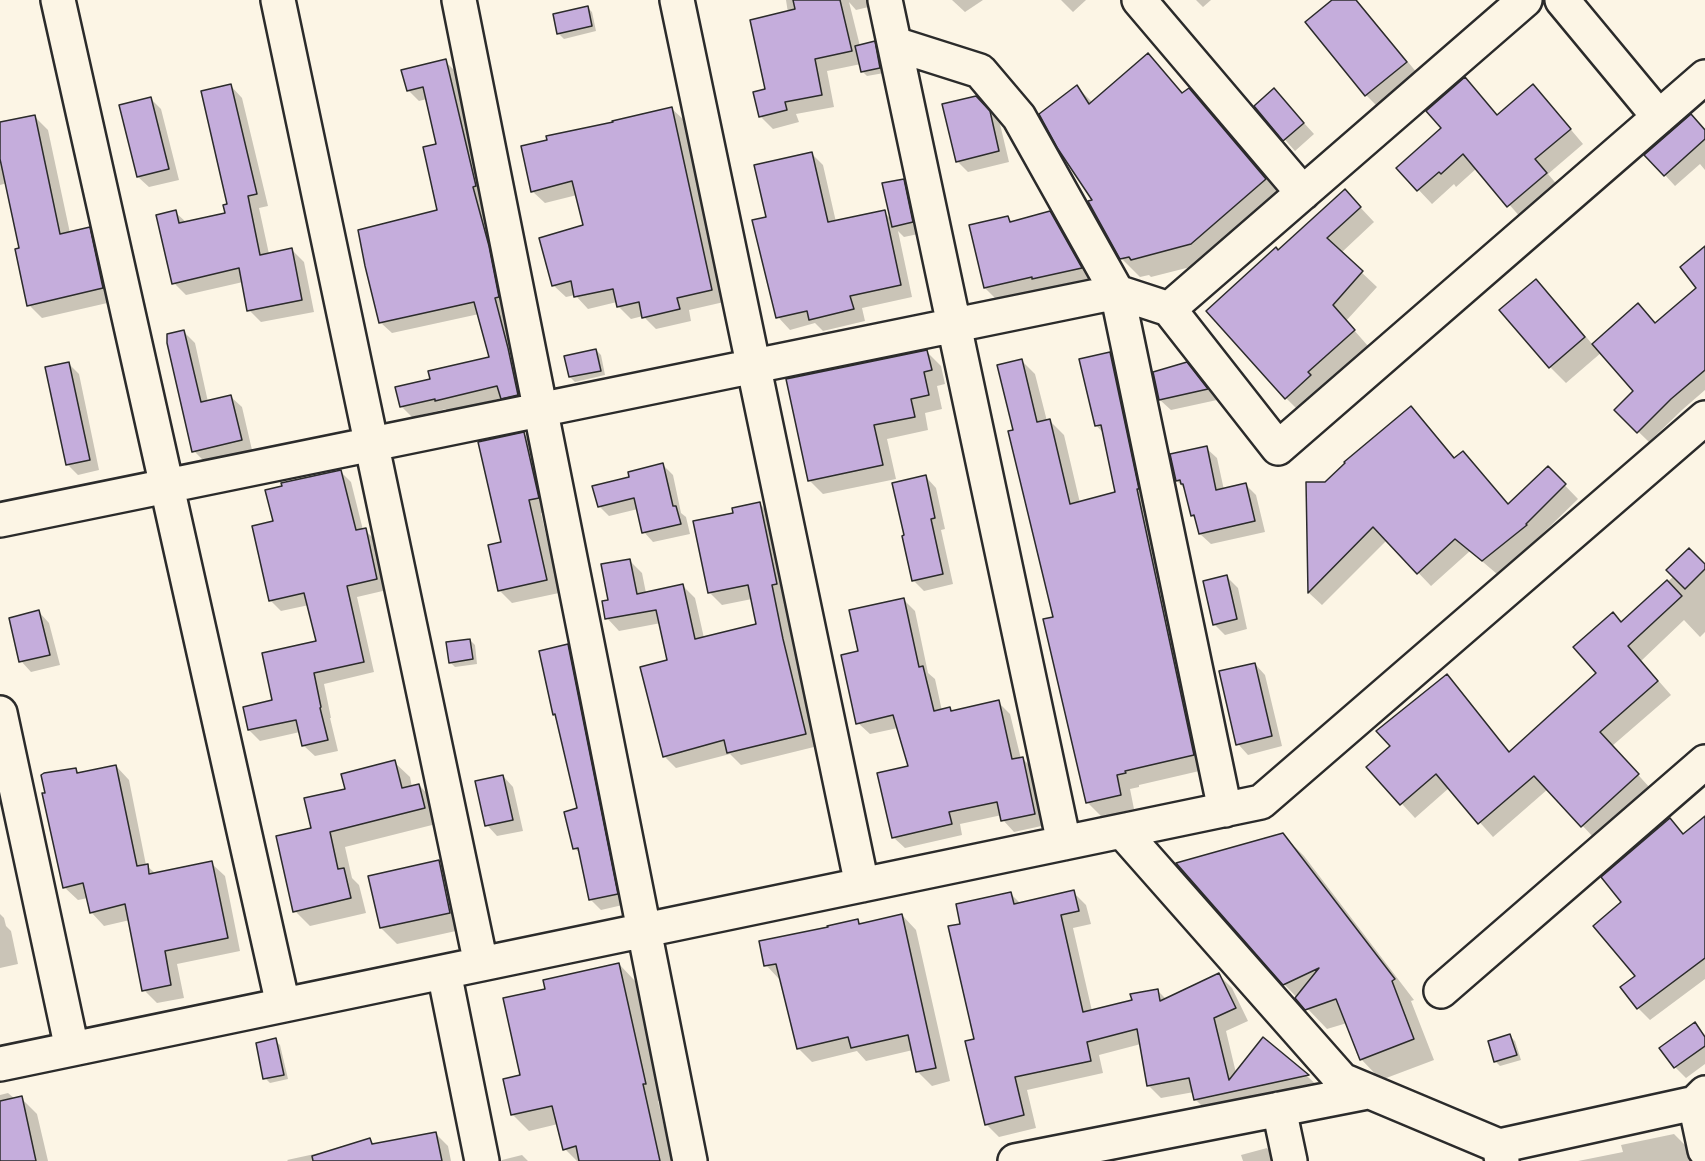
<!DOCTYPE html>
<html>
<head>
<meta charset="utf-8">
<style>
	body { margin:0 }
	canvas { display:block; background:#fcf5e5 }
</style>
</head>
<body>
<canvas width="1705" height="1161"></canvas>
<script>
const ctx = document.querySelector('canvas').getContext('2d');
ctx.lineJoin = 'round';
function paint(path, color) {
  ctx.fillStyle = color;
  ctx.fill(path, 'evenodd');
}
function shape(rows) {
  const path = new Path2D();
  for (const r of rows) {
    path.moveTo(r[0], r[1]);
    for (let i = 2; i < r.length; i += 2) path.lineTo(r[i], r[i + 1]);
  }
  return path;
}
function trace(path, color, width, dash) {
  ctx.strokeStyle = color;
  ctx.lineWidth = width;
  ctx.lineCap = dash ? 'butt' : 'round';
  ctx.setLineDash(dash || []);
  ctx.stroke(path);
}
paint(shape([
	[786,0,876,0,877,5,856,10,849,2,860,46,874,43,879,48,884,73,867,76,862,71,861,64,827,71,834,107,796,114,799,122,773,129,760,116,788,13],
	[952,0,983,0,965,12],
	[1061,0,1086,0,1073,12],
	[1196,0,1211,0,1203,7],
	[1334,0,1357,0,1422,79,1382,111,1366,95],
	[587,7,592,12,596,31,564,39,559,34],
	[1148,55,1184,94,1189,90,1207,108,1283,198,1210,262,1151,277,1149,275,1140,277,1121,258,1094,201,1077,87,1093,103],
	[445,61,456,72,486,197,528,406,513,409,502,398,447,411,446,409,412,417,401,406,432,380,491,358,479,314,392,333,381,323,366,266,438,211,438,145,427,99,419,101,408,90],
	[1465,79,1498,116,1546,100,1583,144,1548,174,1560,188,1522,219,1477,168,1456,187,1454,184,1432,204,1398,168,1443,128],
	[230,85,242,98,268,206,259,208,269,254,292,250,304,262,314,312,261,322,249,310,243,282,186,295,174,283,175,212,187,223,226,214,229,205],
	[150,98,161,109,179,180,149,187,138,177],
	[1284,101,1314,134,1295,151,1256,107],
	[671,108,684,120,724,302,689,310,691,321,656,329,643,316,631,319,618,306,617,302,588,309,575,295,566,297,553,285,584,226,577,195,545,203,532,191,614,123],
	[987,108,1000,124,1009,162,968,172,957,161],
	[35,117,48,130,70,233,89,229,103,242,116,301,42,318,29,305,20,249,7,183,0,185,0,124],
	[1705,131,1705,170,1700,164,1675,186,1665,175],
	[811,153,823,165,836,222,884,212,891,219,903,180,914,191,923,233,904,237,898,231,912,297,862,308,865,321,823,331,815,323,790,330,778,317,768,218],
	[1359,206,1374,222,1341,253,1377,287,1346,321,1368,346,1321,387,1324,391,1300,412,1286,398,1278,252],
	[1050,213,1064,227,1095,282,999,302,985,288,1008,218,1013,223],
	[1705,248,1705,390,1682,410,1649,442,1616,410,1635,391,1602,352,1566,383,1550,367,1536,281,1552,297,1593,345,1638,305,1656,324,1699,288],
	[184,332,195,343,208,402,231,397,242,407,252,450,204,461,194,451],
	[596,350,601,355,605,375,575,382,570,377],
	[927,352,941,366,945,384,937,386,942,409,925,413,928,430,887,439,896,479,823,494,809,480],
	[1110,354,1124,368,1208,769,1139,785,1139,787,1130,789,1134,809,1102,817,1088,803,1045,620,1054,618,1015,431,1021,360,1035,374,1047,421,1050,421,1064,435,1080,503,1117,493,1104,434,1096,425],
	[69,364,79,374,99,470,78,475,67,464],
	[1187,364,1197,375,1217,400,1171,410,1160,400],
	[1411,408,1424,421,1456,459,1476,467,1509,505,1548,468,1578,499,1538,538,1539,540,1497,574,1470,551,1431,586,1387,540,1322,605,1309,593,1308,483,1325,484],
	[524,434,537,447,551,511,541,513,559,593,512,603,499,590,503,544],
	[1206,448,1217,458,1224,490,1246,485,1256,495,1265,532,1211,544,1200,534,1197,520,1192,515,1186,490,1177,481],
	[663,465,673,475,681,513,686,517,690,534,653,542,644,532,638,509,609,516,599,506,631,479],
	[340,471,351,482,363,530,365,530,376,541,387,590,357,597,374,672,324,684,331,718,330,718,338,751,315,756,304,746,300,732,260,741,249,730,244,708,274,701,318,643,309,605,281,611,270,600,275,522],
	[926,477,936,488,945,529,941,530,953,584,924,591,913,580],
	[759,503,772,516,788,596,784,597,795,653,818,746,741,765,730,754,676,768,664,756,669,661,661,623,619,631,607,618,610,601,630,561,642,573,646,593,682,585,695,598,704,638,757,625,752,599,722,605,710,593,735,514],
	[1705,566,1705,632,1700,637,1684,620,1641,661,1671,695,1612,746,1651,789,1595,839,1548,789,1493,837,1449,788,1415,818,1368,767,1392,746,1447,676,1460,690,1510,753,1598,673,1622,624,1674,576],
	[1227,577,1238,588,1247,629,1225,635,1214,624],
	[904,600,915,611,928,673,935,679,942,711,950,709,953,712,998,702,1010,714,1021,759,1022,758,1034,770,1046,825,1014,832,1003,820,1002,815,960,824,962,835,905,848,893,837,910,767,898,728,870,734,858,723,860,652],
	[39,612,49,623,60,665,31,672,21,661],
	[470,640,475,645,477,664,455,667,450,662],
	[567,646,578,656,627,904,601,910,590,899,581,854,574,848,579,810,557,717,554,714],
	[1255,664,1265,675,1282,746,1248,755,1238,744],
	[394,762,410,777,412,787,419,785,434,801,440,823,345,847,352,878,359,885,366,913,310,926,295,911,313,829],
	[116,766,129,780,146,865,156,874,211,863,225,876,240,951,177,964,184,998,157,1003,144,990,130,920,104,926,91,912,88,898,78,900,64,887,76,769,80,774],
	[503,776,513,787,523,831,497,836,487,825],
	[1705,818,1705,979,1650,1020,1638,1008,1622,987,1637,976,1623,902,1670,820,1684,835],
	[1283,835,1304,856,1414,1000,1411,1001,1434,1060,1381,1080,1361,1059,1347,1023,1327,1029,1284,984],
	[438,862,455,878,465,929,397,944,381,928],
	[1073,892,1086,905,1091,924,1073,928,1092,1011,1133,1001,1157,990,1167,1000,1219,975,1232,988,1248,1021,1226,1031,1236,1073,1263,1040,1308,1077,1320,1088,1208,1112,1195,1099,1194,1092,1161,1098,1148,1085,1141,1044,1099,1055,1103,1073,1027,1090,1036,1128,999,1137,986,1124,962,925,1011,894,1021,904],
	[0,914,4,918,6,926,11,931,18,964,0,968],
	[902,915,916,930,950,1081,932,1086,918,1072,913,1050,866,1061,857,1051,812,1062,798,1048,781,979,780,980,766,965,857,920,862,925],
	[619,964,635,981,661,1100,658,1101,672,1161,577,1161,565,1149,558,1124,529,1131,512,1114,547,990],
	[1695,1024,1705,1035,1705,1064,1686,1078,1675,1067,1662,1048],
	[1510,1036,1515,1041,1521,1060,1500,1066,1495,1061],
	[275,1040,280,1045,288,1079,270,1083,265,1078],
	[8,1093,15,1099,21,1098,37,1114,48,1161,0,1161,0,1095],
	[436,1134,448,1146,451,1161,288,1161,287,1160,347,1147,370,1140,375,1145],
	[1674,1134,1687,1147,1690,1161,1578,1161,1623,1152,1621,1145],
	[1267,1148,1278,1161,1243,1161,1241,1155],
	[522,1155,528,1161,501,1161,502,1160]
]), '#0003');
const building = shape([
	[793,0,840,0,852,51,815,59,822,95,785,102,787,110,759,117,753,92,765,89,750,20,795,9,793,0],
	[1332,0,1356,0,1407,62,1365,96,1305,22,1332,0],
	[588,6,592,26,557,34,553,14,588,6],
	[875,41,880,68,861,72,855,46,875,41],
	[1148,53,1182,93,1189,88,1266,179,1191,244,1131,260,1129,257,1120,259,1088,201,1092,200,1058,149,1039,114,1077,85,1089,104,1148,53],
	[446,59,476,186,473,187,489,246,499,297,495,298,508,348,518,395,501,399,497,386,435,401,435,399,400,407,395,387,430,379,428,371,489,357,474,302,379,323,365,266,358,230,437,210,423,147,436,144,423,87,407,91,401,70,446,59],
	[1465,77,1497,115,1533,84,1571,129,1535,159,1547,173,1507,207,1463,154,1441,174,1439,172,1417,191,1396,168,1441,128,1426,111,1465,77],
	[231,84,257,194,248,196,260,255,292,248,302,300,247,311,239,268,172,284,156,215,176,210,179,223,225,213,223,205,227,204,201,91,231,84],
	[1274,88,1304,123,1283,141,1254,106,1274,88],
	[976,96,990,111,999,151,956,162,942,104,976,96],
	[151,97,169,169,137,177,119,105,151,97],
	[672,107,712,290,677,298,680,309,642,318,639,302,617,307,613,289,574,297,571,281,552,286,539,238,583,225,572,181,531,192,521,146,547,140,546,136,613,122,612,121,672,107],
	[1691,114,1705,130,1705,139,1664,176,1644,155,1691,114],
	[35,115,60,234,90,227,103,288,27,306,15,249,19,248,0,159,0,122,35,115],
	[812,152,828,222,885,210,901,285,850,296,854,309,809,320,807,311,776,318,752,220,766,217,754,165,812,152],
	[904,179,913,222,892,227,882,183,904,179],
	[1345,189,1361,207,1327,238,1363,271,1333,305,1355,330,1308,372,1311,375,1285,399,1206,311,1276,247,1278,250,1345,189],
	[1050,211,1082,268,1032,279,1032,277,984,288,969,225,1008,216,1010,222,1050,211],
	[1705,246,1705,370,1671,399,1637,433,1614,410,1633,391,1592,344,1638,303,1655,323,1696,288,1680,267,1705,246],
	[1536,279,1585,337,1549,368,1499,310,1536,279],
	[184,330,201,402,231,395,242,440,192,452,167,343,167,334,184,330],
	[596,349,601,371,569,377,564,356,596,349],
	[927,350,932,370,924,372,929,395,911,399,915,417,874,425,883,465,808,481,786,379,927,350],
	[1110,352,1139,489,1137,489,1194,755,1125,771,1126,773,1117,775,1121,795,1086,803,1043,619,1053,617,1008,431,1013,430,997,365,1022,359,1037,422,1050,419,1070,504,1115,492,1101,425,1095,426,1079,359,1110,352],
	[69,362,90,460,66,465,45,367,69,362],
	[1187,362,1208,389,1159,400,1153,372,1187,362],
	[1411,406,1454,458,1463,451,1508,504,1548,466,1566,484,1526,524,1527,525,1482,561,1455,539,1417,574,1373,527,1308,593,1306,482,1325,482,1345,463,1344,462,1411,406],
	[524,432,539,498,529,500,547,580,498,591,488,545,501,542,478,442,524,432],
	[1207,446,1216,490,1246,483,1255,521,1199,534,1194,515,1191,516,1183,484,1181,484,1180,480,1176,481,1170,454,1207,446],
	[663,463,673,506,676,506,681,524,642,533,634,498,598,507,592,486,629,477,628,472,663,463],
	[341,470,356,530,366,528,377,579,347,586,364,662,314,673,321,707,320,708,328,740,302,746,296,720,248,730,243,707,272,700,262,653,316,641,304,593,269,601,252,526,273,521,265,490,282,486,281,483,341,470],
	[926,475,935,518,931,519,943,574,912,581,902,536,904,535,892,483,926,475],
	[760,502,777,584,772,585,783,639,806,734,727,753,724,740,663,757,640,667,667,660,656,610,605,619,602,601,608,600,601,564,630,559,637,594,683,584,695,639,756,624,748,585,708,593,693,521,733,513,732,508,760,502],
	[1689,548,1705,564,1705,569,1685,589,1666,570,1689,548],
	[1227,575,1237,619,1213,625,1203,581,1227,575],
	[1667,580,1682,596,1628,646,1658,681,1600,732,1639,774,1581,827,1534,776,1478,824,1436,774,1400,805,1366,767,1390,746,1376,731,1447,674,1509,752,1596,673,1573,647,1613,612,1621,622,1667,580],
	[904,598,919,667,923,666,934,711,950,707,951,711,999,700,1012,759,1023,757,1035,814,1001,821,997,802,949,812,952,824,892,838,877,773,908,766,893,715,856,724,841,655,858,651,849,610,904,598],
	[39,610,50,655,19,662,9,618,39,610],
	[470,639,473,659,449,663,446,642,470,639],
	[568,644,618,894,589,900,578,848,573,849,564,812,577,808,555,714,553,715,539,651,568,644],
	[1255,663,1272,736,1236,745,1219,671,1255,663],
	[395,760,402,788,419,784,425,808,330,832,338,869,344,868,351,898,293,912,276,836,311,828,304,798,345,789,341,774,395,760],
	[116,765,137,866,148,864,149,874,212,861,228,938,165,951,171,985,142,991,125,904,90,913,83,883,63,888,42,793,45,793,41,775,44,773,76,768,77,773,116,765],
	[503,775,513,820,485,826,475,781,503,775],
	[1705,816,1705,958,1637,1009,1620,987,1635,976,1593,926,1621,902,1601,877,1670,818,1683,834,1705,816],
	[1283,833,1395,979,1392,981,1414,1039,1360,1060,1336,999,1305,1010,1295,998,1319,968,1283,985,1176,863,1283,833],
	[439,860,450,913,380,928,368,876,439,860],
	[1074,890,1079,911,1061,915,1083,1012,1132,1000,1130,994,1158,989,1160,1001,1219,973,1236,1008,1214,1018,1229,1080,1263,1037,1309,1075,1194,1100,1189,1078,1147,1086,1137,1029,1087,1042,1091,1061,1015,1077,1024,1115,985,1125,965,1041,974,1039,948,926,960,924,956,904,1011,892,1014,904,1074,890],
	[902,914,936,1068,916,1072,908,1035,851,1048,848,1037,797,1049,776,964,764,966,759,941,828,927,827,926,858,919,859,924,902,914],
	[619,963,646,1084,643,1084,660,1161,579,1161,576,1146,563,1150,552,1106,511,1115,503,1079,520,1075,503,998,545,989,543,980,619,963],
	[1695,1022,1705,1037,1705,1046,1674,1068,1659,1048,1695,1022],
	[1510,1034,1517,1055,1494,1062,1488,1041,1510,1034],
	[276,1038,284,1075,263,1079,256,1043,276,1038],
	[22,1096,36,1161,0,1161,0,1101,22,1096],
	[436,1132,442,1161,313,1161,312,1156,370,1138,372,1144,436,1132]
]);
paint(building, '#c5addc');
trace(building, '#2b2b2b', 1.5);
const minor = shape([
	[58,0,283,1005],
	[278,0,481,964],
	[459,0,690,1161],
	[677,0,862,885],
	[885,0,1064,843],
	[1139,0,1303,193],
	[1562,0,1659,117],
	[895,44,980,71,1019,117,1117,292,1169,309,1278,448,1705,77],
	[1169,309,1525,0],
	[0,520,1117,292,1225,810],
	[0,713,72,1049],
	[1122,831,1342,1080,1499,1146,1502,1161],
	[444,972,482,1161],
	[1441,991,1705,762],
	[0,1064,1261,802,1705,418],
	[1695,1103,1705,1150],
	[1279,1109,1290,1161],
	[1499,1146,1695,1103,1705,1093],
	[1015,1161,1367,1092]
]);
trace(minor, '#2b2b2b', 38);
trace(minor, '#fcf5e5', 33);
</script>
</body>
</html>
